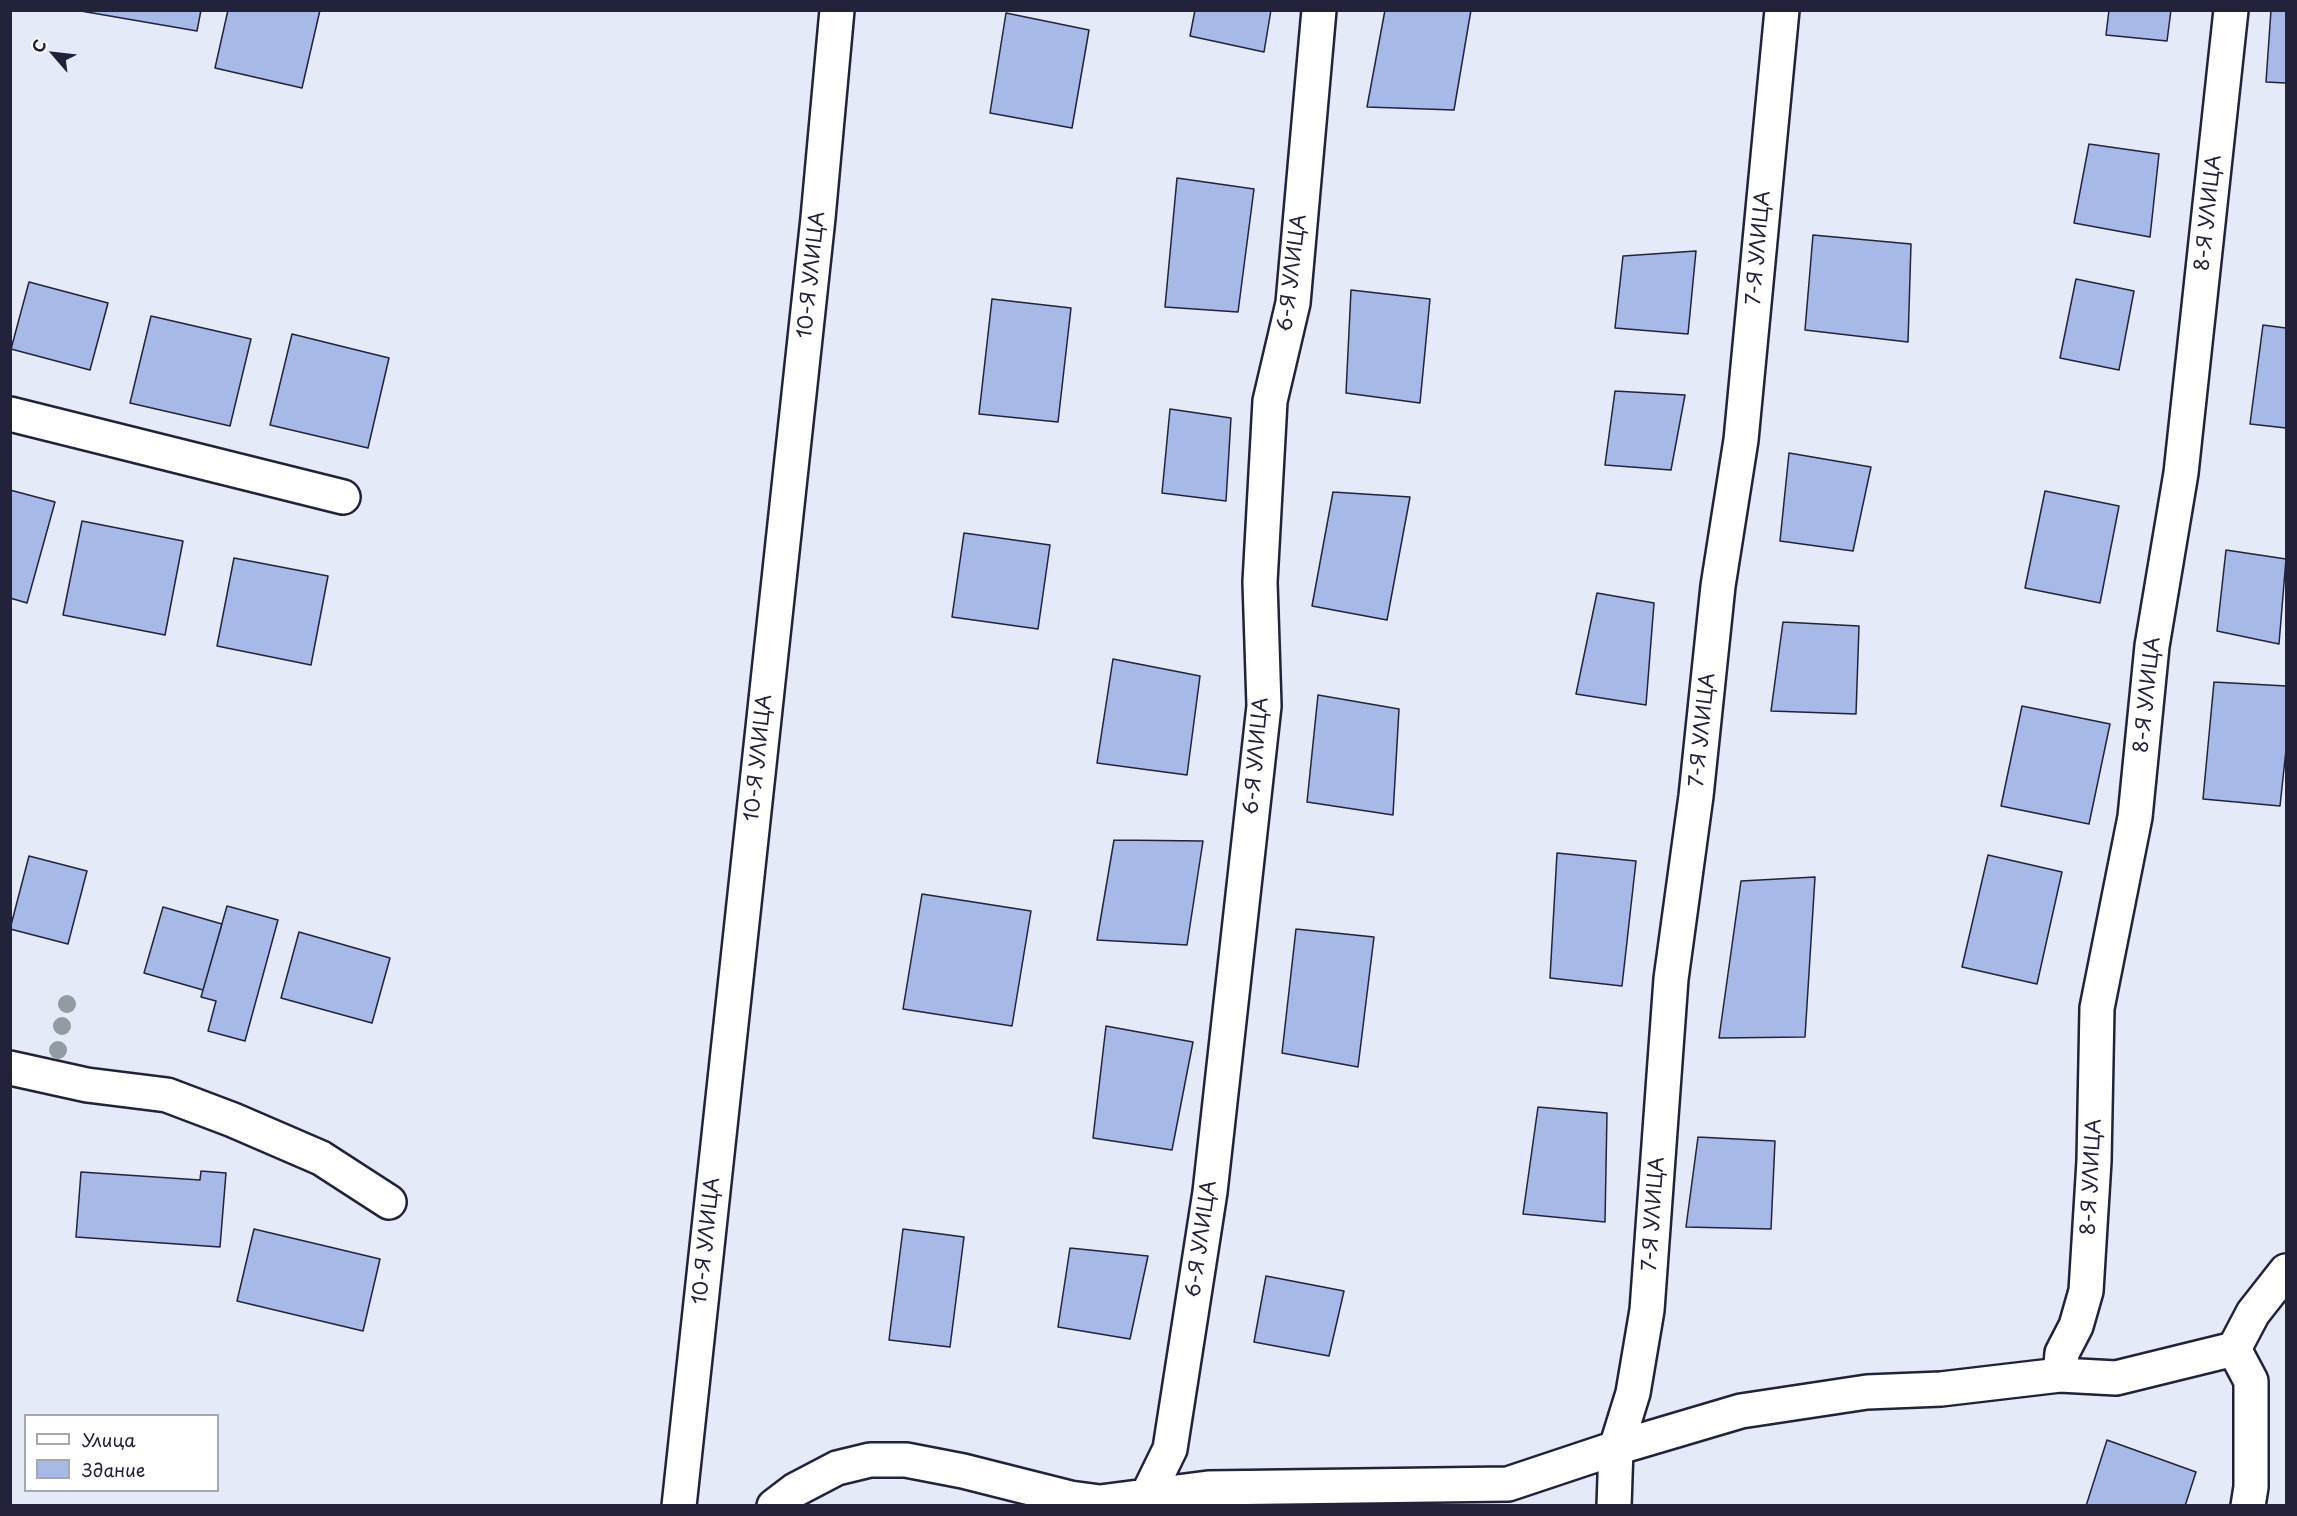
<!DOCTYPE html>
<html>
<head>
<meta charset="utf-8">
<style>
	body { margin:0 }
	#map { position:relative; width:2297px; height:1516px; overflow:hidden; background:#e4eaf8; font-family:"Playpen Sans",sans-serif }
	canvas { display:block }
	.frame { position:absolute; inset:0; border:12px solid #22223b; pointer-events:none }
	.legend { position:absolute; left:24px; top:1414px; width:195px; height:78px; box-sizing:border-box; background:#fff; border:2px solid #a7a7b1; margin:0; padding:8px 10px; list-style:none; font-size:18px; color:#22223b }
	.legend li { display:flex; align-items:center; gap:12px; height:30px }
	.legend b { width:30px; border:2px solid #a7a7b1 }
	.north { position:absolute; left:24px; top:24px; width:60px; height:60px; -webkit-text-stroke:4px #fff; paint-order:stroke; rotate:298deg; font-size:16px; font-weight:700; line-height:24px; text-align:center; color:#22223b }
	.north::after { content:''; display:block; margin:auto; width:21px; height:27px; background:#22223b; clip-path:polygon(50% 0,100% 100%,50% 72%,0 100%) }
</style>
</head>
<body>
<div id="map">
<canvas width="2297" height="1516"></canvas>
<div class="frame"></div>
<ul class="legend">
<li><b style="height:8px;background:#fff"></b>Улица</li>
<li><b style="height:16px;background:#a6b9e7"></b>Здание</li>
</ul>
<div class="north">С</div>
</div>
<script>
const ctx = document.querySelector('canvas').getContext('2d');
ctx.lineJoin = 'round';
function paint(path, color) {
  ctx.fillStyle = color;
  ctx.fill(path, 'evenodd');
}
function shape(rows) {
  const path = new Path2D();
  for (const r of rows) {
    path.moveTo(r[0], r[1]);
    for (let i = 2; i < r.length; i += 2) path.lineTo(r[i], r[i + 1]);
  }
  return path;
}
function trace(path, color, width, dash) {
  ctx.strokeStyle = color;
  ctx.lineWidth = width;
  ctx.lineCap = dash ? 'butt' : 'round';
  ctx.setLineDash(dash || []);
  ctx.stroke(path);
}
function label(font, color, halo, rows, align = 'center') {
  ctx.font = font + ' "Playpen Sans",sans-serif';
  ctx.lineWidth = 4.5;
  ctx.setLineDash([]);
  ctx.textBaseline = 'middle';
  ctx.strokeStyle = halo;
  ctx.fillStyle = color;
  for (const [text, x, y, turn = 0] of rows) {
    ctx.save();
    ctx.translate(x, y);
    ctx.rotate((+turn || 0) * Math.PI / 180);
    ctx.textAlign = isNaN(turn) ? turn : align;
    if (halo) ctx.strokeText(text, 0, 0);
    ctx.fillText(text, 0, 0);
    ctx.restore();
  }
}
const building = shape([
	[75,10,201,10,197,31,75,10],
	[228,10,320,10,302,88,215,68,228,10],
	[1195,10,1271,10,1264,52,1190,36,1195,10],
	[1385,10,1471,10,1454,110,1367,107,1385,10],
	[2109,10,2171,10,2167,41,2106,35,2109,10],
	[2271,10,2286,10,2286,83,2266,82,2271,10],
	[1006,13,1089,30,1072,128,990,113,1006,13],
	[2089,144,2159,154,2150,237,2074,223,2089,144],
	[1177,178,1254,189,1238,312,1165,307,1177,178],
	[1813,235,1911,244,1908,342,1805,330,1813,235],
	[1696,251,1688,334,1615,328,1623,256,1696,251],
	[2076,279,2134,291,2119,370,2060,358,2076,279],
	[29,282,108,303,90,370,11,349,29,282],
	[1351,290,1430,299,1420,403,1346,393,1351,290],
	[992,299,1071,308,1058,422,979,414,992,299],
	[151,316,251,339,230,426,130,403,151,316],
	[2263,325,2286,328,2286,428,2250,424,2263,325],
	[292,334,389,358,368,448,270,425,292,334],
	[1615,391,1685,395,1671,470,1605,465,1615,391],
	[1170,409,1231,418,1226,501,1162,493,1170,409],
	[1789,453,1871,467,1853,551,1780,541,1789,453],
	[10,490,55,502,27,603,10,598,10,490],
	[2045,491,2119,506,2100,603,2025,588,2045,491],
	[1333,492,1410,497,1387,620,1312,606,1333,492],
	[82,521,183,541,165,635,63,615,82,521],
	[964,533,1050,545,1038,629,952,617,964,533],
	[2226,550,2286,559,2279,644,2217,631,2226,550],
	[234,558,328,576,311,665,217,646,234,558],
	[1597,593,1654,603,1646,705,1576,694,1597,593],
	[1783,622,1859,626,1856,714,1771,711,1783,622],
	[1113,659,1200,676,1187,775,1097,763,1113,659],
	[2214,682,2286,686,2286,750,2280,806,2203,799,2214,682],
	[1318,695,1399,709,1393,815,1307,802,1318,695],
	[2022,706,2110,724,2089,824,2001,806,2022,706],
	[1114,840,1203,841,1187,945,1097,940,1114,840],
	[1557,853,1636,861,1622,986,1550,978,1557,853],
	[1988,855,2062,872,2037,984,1962,967,1988,855],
	[29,856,87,871,68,944,10,929,29,856],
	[1815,877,1805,1037,1719,1038,1741,881,1815,877],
	[922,894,1031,911,1012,1026,903,1009,922,894],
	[227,906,278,920,245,1041,208,1031,216,1001,201,997,227,906],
	[163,907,222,924,203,990,144,973,163,907],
	[1296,929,1374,937,1358,1067,1282,1053,1296,929],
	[299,932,390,958,372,1023,281,998,299,932],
	[1106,1026,1193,1042,1172,1150,1093,1138,1106,1026],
	[1538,1107,1607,1113,1605,1222,1523,1214,1538,1107],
	[1698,1137,1775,1141,1771,1229,1686,1227,1698,1137],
	[201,1171,226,1173,220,1247,76,1237,81,1172,200,1180,201,1171],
	[254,1229,380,1259,363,1331,237,1301,254,1229],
	[903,1229,964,1237,950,1347,889,1340,903,1229],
	[1070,1248,1148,1256,1130,1339,1058,1327,1070,1248],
	[1266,1276,1344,1291,1329,1356,1254,1342,1266,1276],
	[2107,1440,2196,1472,2185,1506,2086,1506,2107,1440]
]);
paint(building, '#a6b9e7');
trace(building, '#22223b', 1.5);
const minor = shape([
	[10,414,343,497],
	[10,1068,87,1085,167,1095,233,1120,321,1158,389,1202],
	[2234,1349,2251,1381,2251,1487,2248,1506],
	[2234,1349,2253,1313,2286,1271],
	[2060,1375,2062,1353,2076,1326,2086,1291,2094,1161,2097,1008,2135,817,2152,646,2181,473,2231,10],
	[1147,1496,1170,1449,1210,1192,1264,706,1260,582,1270,401,1293,303,1319,10],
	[774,1506,795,1490,837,1468,870,1460,906,1460,963,1471,1070,1498,1100,1502,1208,1488,1508,1484,1616,1448,1741,1411,1867,1392,1941,1389,2060,1375,2116,1378,2234,1349],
	[1614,1506,1616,1448,1633,1393,1647,1310,1671,979,1696,796,1718,586,1741,440,1782,10]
]);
const tertiary = shape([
	[679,1506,818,218,837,10]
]);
trace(minor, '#22223b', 38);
trace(tertiary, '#22223b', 38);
trace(minor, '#fff', 33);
trace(tertiary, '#fff', 33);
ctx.fillStyle = '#909ca2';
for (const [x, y] of [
	[67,1004],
	[62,1026],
	[58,1050]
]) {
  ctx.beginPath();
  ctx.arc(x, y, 9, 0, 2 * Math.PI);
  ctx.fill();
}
label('20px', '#22223b', '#fff', [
	["8-Я УЛИЦА",2209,213,-84],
	["7-Я УЛИЦА",1759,248,-85],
	["6-Я УЛИЦА",1293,273,-83],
	["10-Я УЛИЦА",812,275,-84],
	["8-Я УЛИЦА",2148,695,-84],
	["7-Я УЛИЦА",1703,730,-84],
	["6-Я УЛИЦА",1257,756,-85],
	["10-Я УЛИЦА",759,758,-84],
	["8-Я УЛИЦА",2092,1177,-87],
	["7-Я УЛИЦА",1654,1214,-86],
	["6-Я УЛИЦА",1202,1239,-82],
	["10-Я УЛИЦА",707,1241,-84]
]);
</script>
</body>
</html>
